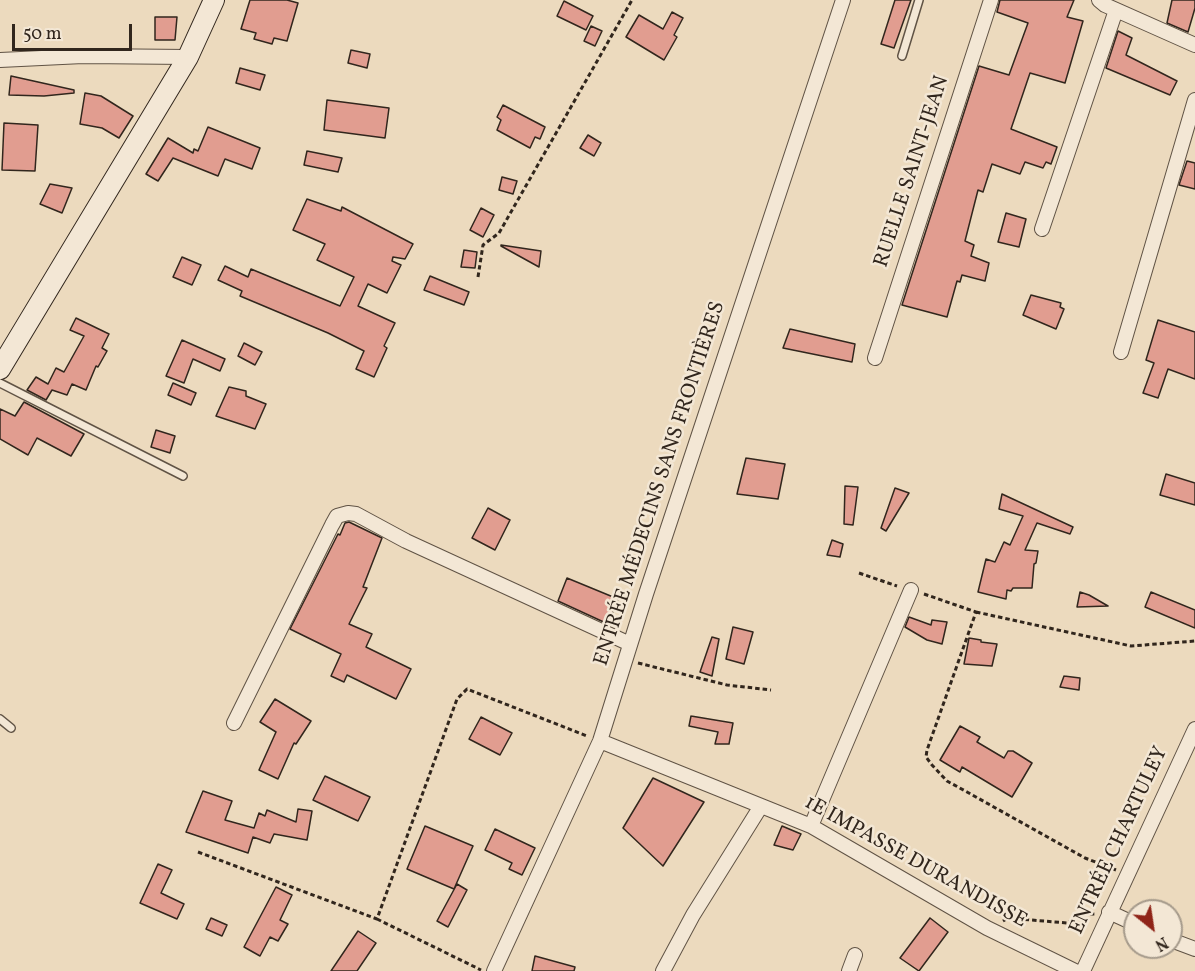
<!DOCTYPE html>
<html>
<head>
<meta charset="utf-8">
<style>
	body { margin:0 }
	#map { position:relative; width:1195px; height:971px; overflow:hidden; background:#ecdabe; font-family:Vollkorn,serif }
	canvas { display:block }
	.north { position:absolute; left:1123px; top:899px; width:60px; height:60px; box-sizing:border-box; background:#f3e7d5; border:2px solid #a59a8b; border-radius:50%; rotate:150deg; font-size:16px; font-weight:700; line-height:24px; text-align:center; color:#31261d }
	.north::after { content:''; display:block; margin:auto; width:21px; height:27px; background:#8f2418; clip-path:polygon(50% 0,100% 100%,50% 72%,0 100%) }
	.scale { position:absolute; left:12px; top:24px; width:120px; height:27px; box-sizing:border-box; border:3px solid #31261d; border-top:0; padding-left:8px; font-size:18px; line-height:21px; white-space:nowrap; color:#31261d; -webkit-text-stroke:4px #f3e7d5; paint-order:stroke }
</style>
</head>
<body>
<div id="map">
<canvas width="1195" height="971"></canvas>
<div class="north">N</div>
<div class="scale">50 m</div>
</div>
<script>
const ctx = document.querySelector('canvas').getContext('2d');
ctx.lineJoin = 'round';
function paint(path, color) {
  ctx.fillStyle = color;
  ctx.fill(path, 'evenodd');
}
function shape(rows) {
  const path = new Path2D();
  for (const r of rows) {
    path.moveTo(r[0], r[1]);
    for (let i = 2; i < r.length; i += 2) path.lineTo(r[i], r[i + 1]);
  }
  return path;
}
function trace(path, color, width, dash) {
  ctx.strokeStyle = color;
  ctx.lineWidth = width;
  ctx.lineCap = dash ? 'butt' : 'round';
  ctx.setLineDash(dash || []);
  ctx.stroke(path);
}
function label(font, color, halo, rows, align = 'center') {
  ctx.font = font + ' Vollkorn,serif';
  ctx.lineWidth = 5;
  ctx.setLineDash([]);
  ctx.textBaseline = 'middle';
  ctx.strokeStyle = halo;
  ctx.fillStyle = color;
  for (const [text, x, y, turn = 0] of rows) {
    ctx.save();
    ctx.translate(x, y);
    ctx.rotate((+turn || 0) * Math.PI / 180);
    ctx.textAlign = isNaN(turn) ? turn : align;
    if (halo) ctx.strokeText(text, 0, 0);
    ctx.fillText(text, 0, 0);
    ctx.restore();
  }
}
const building = shape([
	[250,0,287,0,298,3,287,41,274,38,272,44,254,39,256,33,241,29,250,0],
	[895,0,911,0,894,48,881,44,895,0],
	[1000,0,1074,0,1067,17,1083,21,1065,83,1030,73,1011,129,1057,147,1051,164,1046,162,1043,168,1025,162,1020,174,992,164,983,192,978,190,965,241,974,245,971,256,989,263,985,281,962,275,960,282,957,281,947,317,902,305,979,66,1009,75,1028,23,997,12,1000,0],
	[1172,0,1195,0,1195,8,1188,32,1167,23,1172,0],
	[564,1,593,16,586,30,557,16,564,1],
	[672,12,683,18,674,35,677,37,664,60,626,37,639,15,663,29,672,12],
	[155,17,177,17,175,40,155,40,155,17],
	[591,26,602,31,595,46,584,41,591,26],
	[1118,31,1132,38,1126,55,1177,81,1170,95,1106,68,1118,31],
	[351,50,370,54,367,68,348,63,351,50],
	[240,68,265,75,260,90,236,83,240,68],
	[11,76,74,90,74,93,44,96,9,95,11,76],
	[85,93,101,96,133,116,119,138,102,128,80,124,85,93],
	[327,100,389,108,385,138,324,130,327,100],
	[503,105,545,127,540,139,535,137,530,148,497,130,501,120,497,117,503,105],
	[4,123,38,125,35,171,2,170,4,123],
	[208,127,260,148,252,169,225,159,218,176,173,158,158,181,146,174,168,138,193,153,194,149,198,151,208,127],
	[588,135,601,143,594,156,580,148,588,135],
	[307,151,342,158,338,172,304,165,307,151],
	[1187,161,1195,163,1195,189,1179,185,1187,161],
	[502,177,517,181,513,194,499,190,502,177],
	[50,184,72,188,62,213,40,204,50,184],
	[307,199,341,211,342,207,413,244,405,259,393,257,392,261,401,265,387,293,368,284,358,306,395,323,384,346,387,348,374,377,356,369,364,351,328,333,240,296,242,291,218,280,225,266,248,277,251,269,340,306,354,277,317,260,325,244,293,230,307,199],
	[481,208,494,215,483,237,470,230,481,208],
	[1006,213,1026,219,1019,247,998,242,1006,213],
	[501,245,541,251,539,267,501,246,501,245],
	[464,250,477,252,475,268,461,267,464,250],
	[182,257,201,265,192,285,173,277,182,257],
	[430,276,469,292,464,305,424,290,430,276],
	[1031,295,1061,303,1060,307,1064,309,1056,329,1023,315,1031,295],
	[76,318,109,334,102,348,107,351,98,367,96,366,86,390,72,384,67,395,52,390,46,400,27,390,36,377,48,384,56,368,64,372,84,336,70,330,76,318],
	[1158,320,1195,332,1195,379,1168,369,1158,398,1143,393,1154,363,1146,360,1158,320],
	[790,329,855,344,852,362,783,348,790,329],
	[182,340,225,359,220,371,193,359,184,383,166,376,182,340],
	[244,343,262,352,255,365,238,356,244,343],
	[173,383,196,393,191,405,168,395,173,383],
	[229,387,246,391,246,396,266,404,255,429,216,416,229,387],
	[24,402,84,434,71,456,37,438,28,455,0,439,0,409,15,416,24,402],
	[156,430,175,436,170,453,151,447,156,430],
	[746,458,785,464,778,499,737,494,746,458],
	[1166,474,1195,483,1195,505,1160,495,1166,474],
	[845,486,858,487,853,525,844,524,845,486],
	[895,488,909,493,886,531,881,528,895,488],
	[1002,494,1073,527,1070,534,1037,523,1025,550,1038,551,1036,563,1034,564,1032,588,1013,588,1011,591,1007,590,1006,599,978,592,986,559,995,562,1004,542,1010,545,1023,516,999,509,1002,494],
	[488,508,510,520,495,550,472,538,488,508],
	[349,522,382,538,363,587,367,588,349,624,372,634,366,647,411,669,396,699,347,675,344,682,331,676,341,654,290,629,338,534,340,535,345,523,349,522],
	[832,540,843,544,840,557,827,555,832,540],
	[567,578,618,599,608,624,558,601,567,578],
	[1080,592,1089,595,1108,606,1077,607,1080,592],
	[1151,592,1195,610,1195,628,1145,607,1151,592],
	[909,617,931,625,932,620,947,622,942,644,927,640,905,627,909,617],
	[733,627,753,632,744,664,726,659,733,627],
	[712,637,719,639,712,676,700,672,712,637],
	[969,638,981,640,981,642,997,644,992,666,964,664,969,638],
	[1064,676,1080,678,1079,690,1060,687,1064,676],
	[275,699,311,721,296,744,294,743,278,779,259,770,276,732,260,722,275,699],
	[691,716,733,723,729,744,715,744,718,732,689,726,691,716],
	[481,717,512,733,500,755,469,739,481,717],
	[960,726,980,737,977,742,1004,758,1008,751,1013,751,1032,763,1012,797,962,767,960,772,940,760,960,726],
	[325,776,370,797,358,821,313,800,325,776],
	[653,778,704,802,663,866,623,828,653,778],
	[203,791,232,801,225,820,254,828,259,813,265,816,267,810,296,822,298,809,312,811,307,840,274,834,270,843,253,837,248,853,186,832,203,791],
	[425,826,473,846,454,889,407,869,425,826],
	[782,826,801,834,793,850,774,845,782,826],
	[495,829,535,848,522,875,509,869,512,863,485,850,495,829],
	[158,864,172,870,161,893,184,904,177,919,140,903,158,864],
	[457,884,467,890,448,927,437,921,457,884],
	[276,887,292,895,280,920,288,924,278,941,270,937,260,956,244,947,276,887],
	[211,918,227,925,222,936,206,929,211,918],
	[930,918,948,932,919,971,900,958,930,918],
	[358,931,376,943,357,971,331,971,358,931],
	[535,956,575,967,574,971,532,971,535,956]
]);
paint(building, '#e19d90');
trace(building, '#31261d', 1.5);
const service = shape([
	[902,56,919,0],
	[0,383,183,476],
	[0,719,11,728]
]);
const minor = shape([
	[1099,0,1105,5,1195,45],
	[0,60,83,56,188,57],
	[1042,229,1116,10],
	[1121,352,1195,100],
	[875,358,991,0],
	[234,723,332,525,337,516,348,513,356,514,406,541,630,644],
	[600,741,811,826,987,928,1075,971],
	[811,826,911,590],
	[1109,912,1135,924],
	[1171,940,1195,949],
	[494,971,600,741,646,594,843,0],
	[663,971,693,915,761,806],
	[849,971,855,955],
	[1083,971,1195,729]
]);
const secondary = shape([
	[0,369,188,57,214,0]
]);
trace(service, '#605345', 10);
trace(minor, '#605345', 16);
trace(secondary, '#31261d', 22);
trace(shape([
	[478,277,483,245,499,233,632,0],
	[859,573,897,586],
	[924,594,976,612,927,750,926,757,932,765,947,781,967,792,1085,858,1116,870],
	[976,612,1131,646,1195,641],
	[638,663,727,685,771,690],
	[198,852,377,919,457,699,467,689,587,736],
	[377,919,481,970],
	[1003,921,1008,918,1067,923,1085,914,1095,914]
]), '#31261d', 3, [4.5, 3]);
trace(service, '#f3e7d5', 7);
trace(minor, '#f3e7d5', 14);
trace(secondary, '#f3e7d5', 20);
label('21px', '#31261d', '#f3e7d5', [
	["RUELLE SAINT-JEAN",913,172,-72],
	["ENTRÉE MÉDECINS SANS FRONTIÈRES",661,484,-72],
	["ENTRÉE CHARTULEY",1120,841,-65],
	["1E IMPASSE DURANDISSE",915,863,29]
]);
</script>
</body>
</html>
